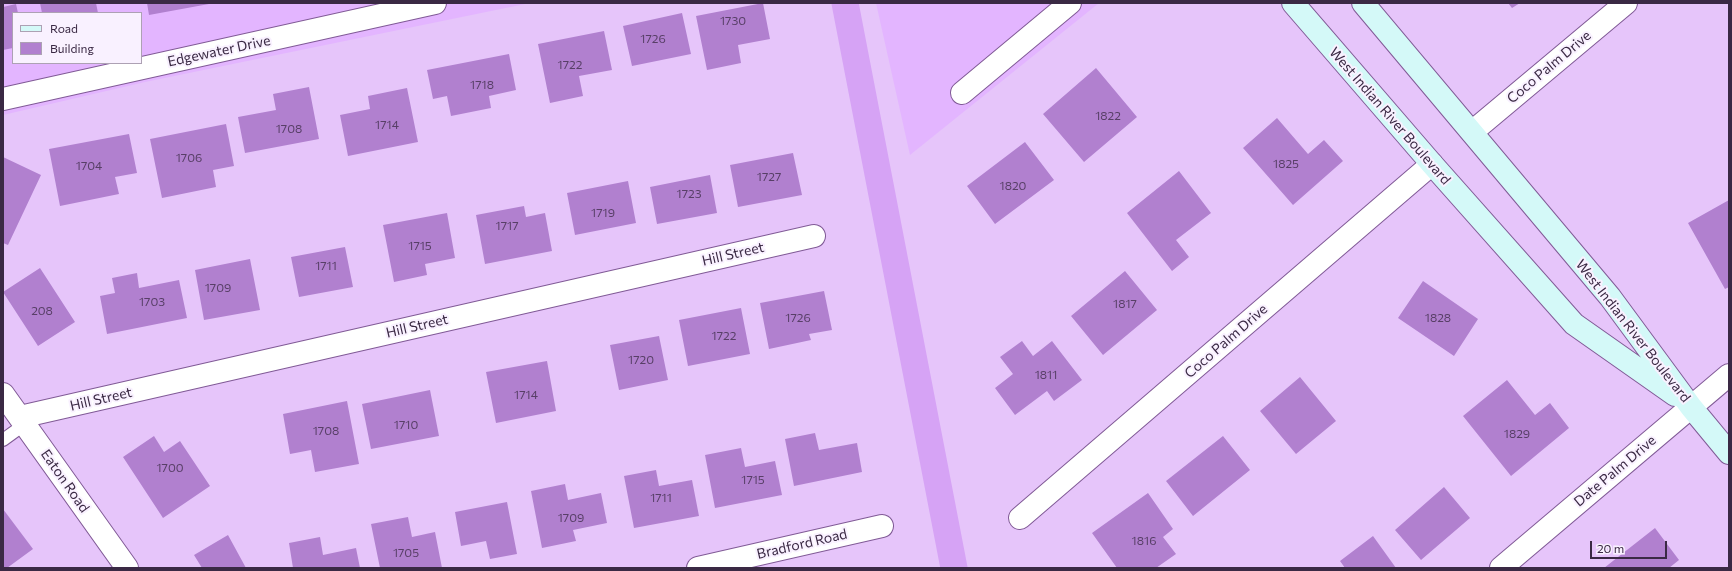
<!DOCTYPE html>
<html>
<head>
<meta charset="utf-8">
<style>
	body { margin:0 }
	#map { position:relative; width:1732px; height:571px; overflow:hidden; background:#e6c5fa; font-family:Commissioner,sans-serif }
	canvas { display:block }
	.frame { position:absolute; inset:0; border:4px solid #3a2944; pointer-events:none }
	.legend { position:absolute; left:12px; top:12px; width:130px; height:52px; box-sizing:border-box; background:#f9f1ff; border:1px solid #ada1b4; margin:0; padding:5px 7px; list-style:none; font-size:12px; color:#3a2944 }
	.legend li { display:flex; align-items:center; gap:8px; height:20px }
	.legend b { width:20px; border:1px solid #ada1b4 }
	.scale { position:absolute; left:1590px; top:541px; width:77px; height:18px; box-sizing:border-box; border:2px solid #3a2944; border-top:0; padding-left:5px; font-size:12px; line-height:14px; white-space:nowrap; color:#3a2944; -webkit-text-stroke:3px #f9f1ff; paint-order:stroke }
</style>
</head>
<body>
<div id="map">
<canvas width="1732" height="571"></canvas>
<div class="frame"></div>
<ul class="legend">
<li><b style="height:5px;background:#d4f9f8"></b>Road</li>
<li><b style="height:11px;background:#b180cf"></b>Building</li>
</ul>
<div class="scale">20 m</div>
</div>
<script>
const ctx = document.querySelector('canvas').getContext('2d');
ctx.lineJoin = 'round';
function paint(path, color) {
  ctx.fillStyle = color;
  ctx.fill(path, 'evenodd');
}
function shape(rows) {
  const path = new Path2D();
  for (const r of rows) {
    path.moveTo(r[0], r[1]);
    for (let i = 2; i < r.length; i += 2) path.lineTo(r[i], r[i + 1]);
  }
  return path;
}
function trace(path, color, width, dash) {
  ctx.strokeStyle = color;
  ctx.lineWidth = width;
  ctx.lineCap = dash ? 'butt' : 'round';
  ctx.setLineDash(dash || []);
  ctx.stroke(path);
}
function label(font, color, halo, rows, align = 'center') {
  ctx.font = font + ' Commissioner,sans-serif';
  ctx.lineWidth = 4;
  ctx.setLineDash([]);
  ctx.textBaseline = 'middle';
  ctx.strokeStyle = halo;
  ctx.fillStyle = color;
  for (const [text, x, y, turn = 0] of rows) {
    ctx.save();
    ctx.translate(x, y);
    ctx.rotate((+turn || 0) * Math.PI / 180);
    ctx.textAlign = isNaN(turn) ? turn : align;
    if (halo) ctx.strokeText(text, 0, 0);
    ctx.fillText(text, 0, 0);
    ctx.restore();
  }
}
paint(shape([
	[3,3,530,3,145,82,3,115],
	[13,13,141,13,141,63,13,63],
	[876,3,1099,3,910,155]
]), '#e3b5ff');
trace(shape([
	[845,3,954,568]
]), '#d6a3f5', 27);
paint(shape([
	[40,3,96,3,98,13,42,13],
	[147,3,208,3,209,4,149,15],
	[763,3,770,39,738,45,741,63,707,70,696,16],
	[1508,3,1520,3,1512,8],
	[16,4,18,13,13,13,13,48,3,50,3,7],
	[682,13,691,54,632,66,623,26],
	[604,31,612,70,579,76,583,96,550,103,538,44],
	[509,54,516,90,489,96,491,108,451,116,447,96,433,99,427,70],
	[1096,68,1137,117,1084,162,1043,114],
	[309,87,319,139,245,153,238,117,276,110,273,94],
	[407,88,418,142,348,156,340,115,370,109,368,96],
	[1277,118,1308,154,1324,140,1343,161,1293,205,1243,148],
	[226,124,234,166,213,170,216,187,162,198,150,139],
	[129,134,137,173,115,177,119,194,60,206,49,149],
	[1025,142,1054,180,995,224,967,186],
	[793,153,802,195,738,207,730,165],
	[3,157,41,175,8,245,3,243],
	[1179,171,1211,213,1176,240,1189,257,1172,271,1127,213],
	[710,175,717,213,657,224,650,187],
	[628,181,636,223,575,235,567,193],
	[1729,200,1729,287,1725,289,1688,223],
	[524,206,526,217,545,213,552,251,485,264,476,215],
	[447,213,455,258,425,264,427,275,394,282,383,225],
	[345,247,353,287,299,297,291,257],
	[250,259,260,310,204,320,195,270],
	[40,268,75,322,38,346,3,292],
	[1125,271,1157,310,1103,355,1071,316],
	[137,273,139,288,179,280,187,318,107,334,100,296,115,293,112,278],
	[1423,281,1478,319,1454,356,1398,318],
	[824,291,832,330,809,334,811,340,769,349,760,303],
	[741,308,750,354,688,366,679,320],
	[659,336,668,380,619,390,610,345],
	[1022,341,1033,356,1052,341,1082,380,1054,401,1047,391,1015,415,995,388,1013,374,1000,357],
	[547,361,556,411,496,423,486,372],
	[1300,377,1336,421,1296,454,1260,411],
	[1507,380,1535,415,1550,403,1569,428,1511,476,1463,416],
	[430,390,439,436,371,449,362,404],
	[347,401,359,464,315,472,311,450,290,454,283,414],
	[815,433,819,450,857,443,862,472,794,486,785,439],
	[154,436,164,452,180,441,210,486,163,518,123,457],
	[1223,436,1250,470,1193,516,1166,481],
	[741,448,745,467,775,461,782,495,715,508,705,455],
	[656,470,659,486,692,480,699,516,634,528,624,476],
	[565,484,568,500,601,493,607,523,573,530,576,541,542,548,531,491],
	[1444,487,1470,518,1421,560,1395,530],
	[1148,493,1173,529,1163,537,1176,554,1156,568,1117,568,1092,533],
	[507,502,517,554,490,559,486,541,461,546,455,512],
	[3,509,33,549,7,568,3,568],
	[408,517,412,537,435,532,442,568,380,568,371,524],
	[1655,528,1679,560,1669,568,1604,568],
	[228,535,246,568,202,568,194,555],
	[1373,536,1396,568,1345,568,1340,561],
	[320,537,323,555,356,548,360,568,293,568,289,543]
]), '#b180cf');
const lane = shape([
	[3,440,25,424]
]);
const street = shape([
	[962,93,1070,3],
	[3,99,435,3],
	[1472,132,1626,3],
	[3,394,127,568],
	[20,417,814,236],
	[1020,518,1432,164],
	[698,568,882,526],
	[1501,568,1729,375]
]);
const secondary = shape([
	[1293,3,1432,164,1574,324,1675,395],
	[1363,3,1610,297,1691,407,1729,453]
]);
trace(lane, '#805a96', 14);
trace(street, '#805a96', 24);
trace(secondary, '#805a96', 24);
trace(lane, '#fff', 12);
trace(street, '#fff', 22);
trace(secondary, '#d4f9f8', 22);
label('12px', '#583f67', null, [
	["1730",733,21],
	["1726",653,39],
	["1722",570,65],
	["1718",482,85],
	["1822",1108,116],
	["1714",387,125],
	["1708",289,129],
	["1706",189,158],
	["1825",1286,164],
	["1704",89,166],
	["1727",769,177],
	["1820",1013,186],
	["1723",689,194],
	["1719",603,213],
	["1717",507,226],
	["1715",420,246],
	["1711",326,266],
	["1709",218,288],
	["1703",152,302],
	["1817",1125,304],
	["208",42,311],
	["1726",798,318],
	["1828",1438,318],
	["1722",724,336],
	["1720",641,360],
	["1811",1046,375],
	["1714",526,395],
	["1710",406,425],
	["1708",326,431],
	["1829",1517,434],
	["1700",170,468],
	["1715",753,480],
	["1711",661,498],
	["1709",571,518],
	["1816",1144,541],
	["1705",406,553]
]);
label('14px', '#3a2944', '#f9f1ff', [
	["Edgewater Drive",219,51,-12],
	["Coco Palm Drive",1549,67,-40],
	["West Indian River Boulevard",1390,116,49],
	["Hill Street",733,254,-13],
	["Hill Street",417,326,-13],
	["West Indian River Boulevard",1633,331,52],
	["Coco Palm Drive",1226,341,-41],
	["Hill Street",101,399,-13],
	["Date Palm Drive",1615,471,-40],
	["Eaton Road",65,481,55],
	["Bradford Road",802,544,-13]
]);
</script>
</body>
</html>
